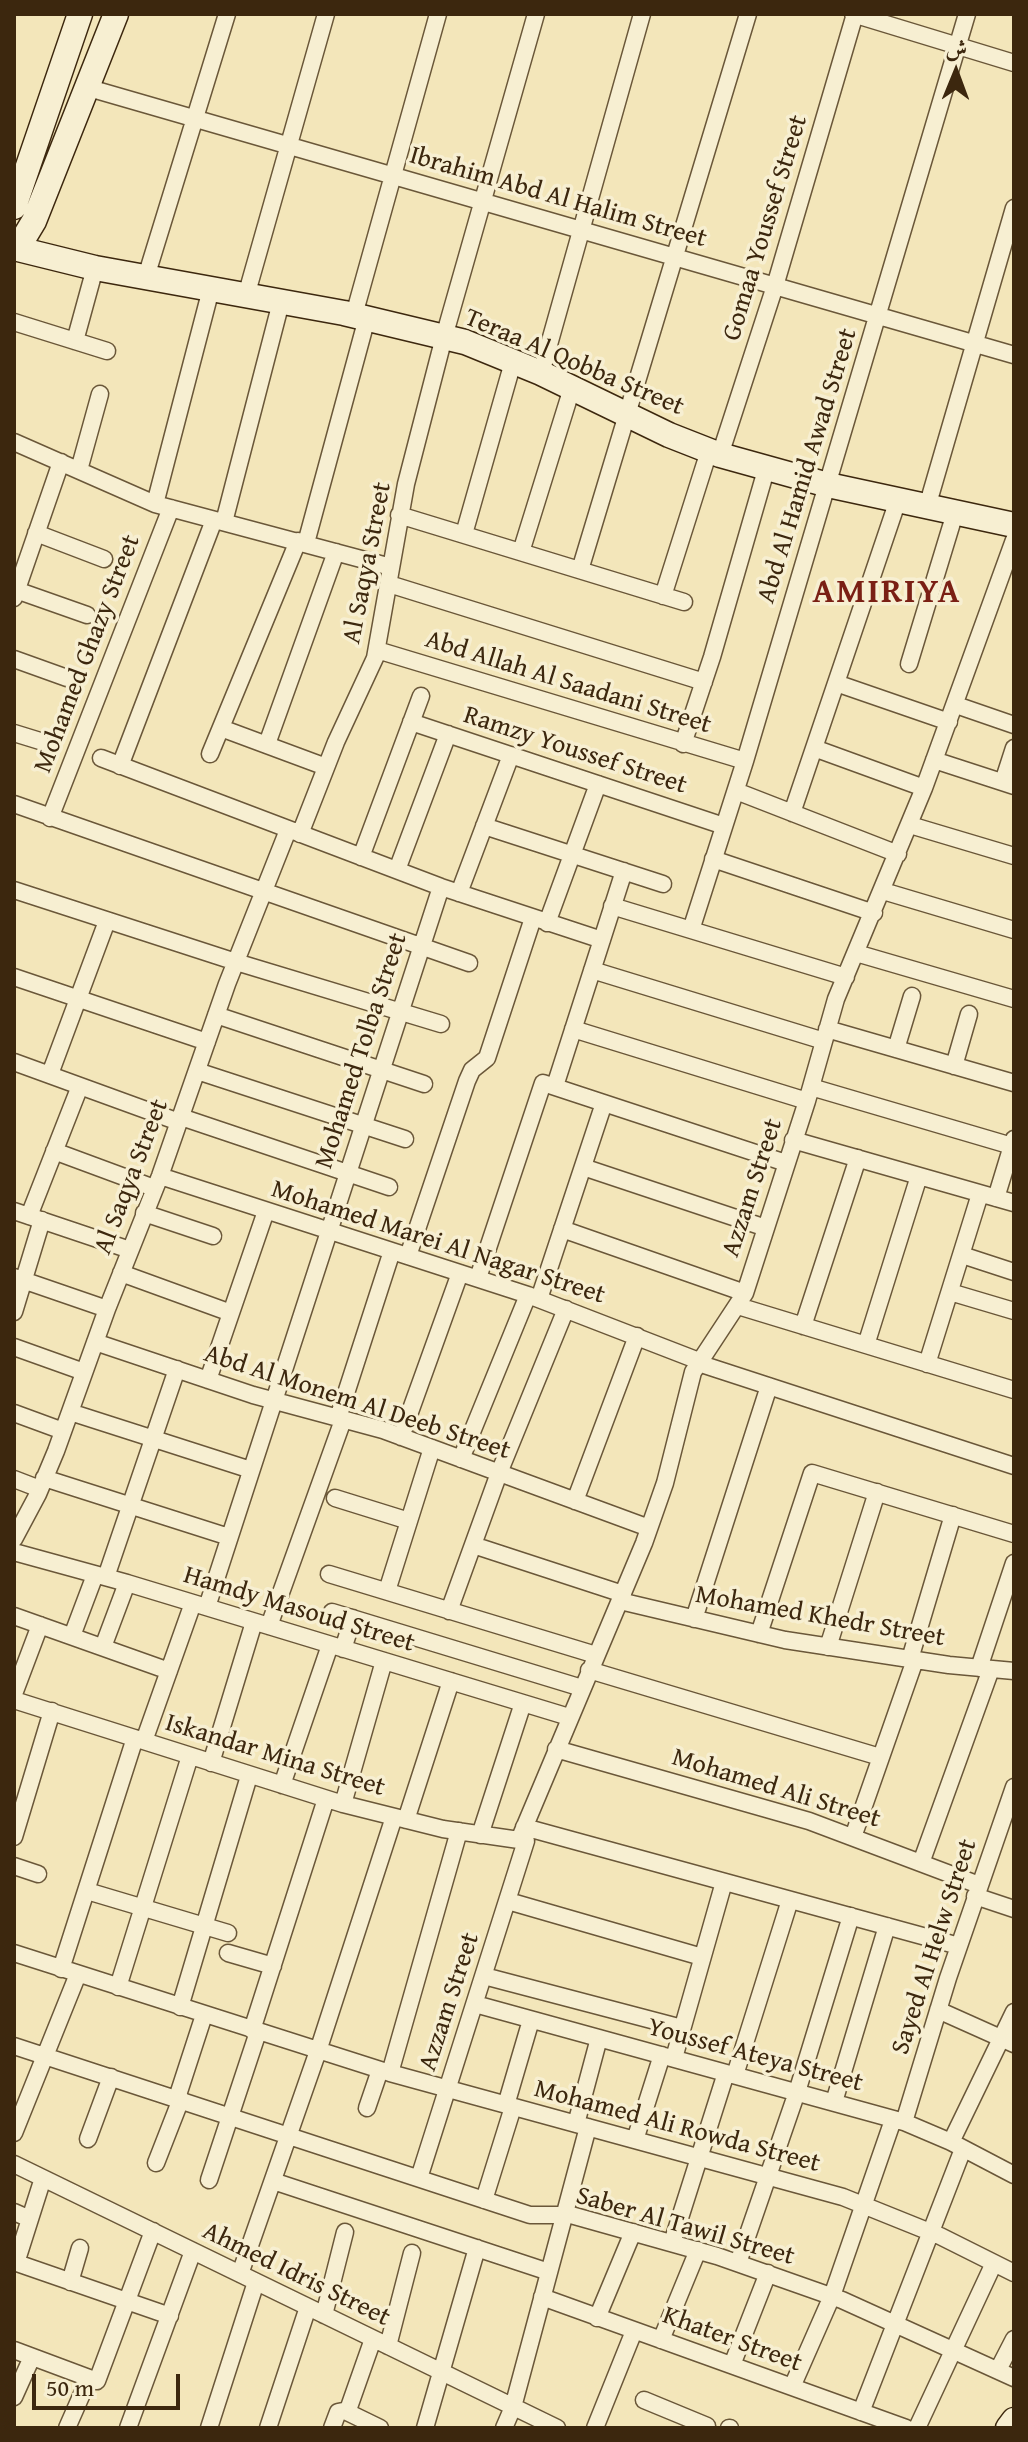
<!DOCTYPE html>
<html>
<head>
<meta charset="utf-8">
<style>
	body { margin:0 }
	#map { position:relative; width:1028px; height:2442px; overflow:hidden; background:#f3e6ba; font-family:"Gentium Book Plus",Amiri,serif }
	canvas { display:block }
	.frame { position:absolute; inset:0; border:16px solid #3c270e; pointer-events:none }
	.north { position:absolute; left:916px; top:32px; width:80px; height:80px; -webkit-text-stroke:6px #f7efd2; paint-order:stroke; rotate:1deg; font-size:22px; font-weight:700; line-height:32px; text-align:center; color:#3c270e }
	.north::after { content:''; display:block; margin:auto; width:28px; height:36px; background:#3c270e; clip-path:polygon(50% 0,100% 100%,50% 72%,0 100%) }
	.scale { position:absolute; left:32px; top:2374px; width:148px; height:36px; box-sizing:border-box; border:4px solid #3c270e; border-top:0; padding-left:10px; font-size:24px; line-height:28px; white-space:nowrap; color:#3c270e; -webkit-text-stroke:6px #f7efd2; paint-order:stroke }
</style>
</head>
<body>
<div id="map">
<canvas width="1028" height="2442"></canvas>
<div class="frame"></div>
<div class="north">ش</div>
<div class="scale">50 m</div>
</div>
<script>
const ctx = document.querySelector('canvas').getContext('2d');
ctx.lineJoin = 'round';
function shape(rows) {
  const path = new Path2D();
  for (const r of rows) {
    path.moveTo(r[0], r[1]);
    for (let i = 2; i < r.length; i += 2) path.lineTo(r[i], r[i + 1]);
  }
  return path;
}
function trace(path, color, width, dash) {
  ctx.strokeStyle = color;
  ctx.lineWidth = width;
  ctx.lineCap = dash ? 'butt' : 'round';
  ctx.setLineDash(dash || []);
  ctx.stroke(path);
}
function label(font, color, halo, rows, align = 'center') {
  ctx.font = font + ' "Gentium Book Plus",serif';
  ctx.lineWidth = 7;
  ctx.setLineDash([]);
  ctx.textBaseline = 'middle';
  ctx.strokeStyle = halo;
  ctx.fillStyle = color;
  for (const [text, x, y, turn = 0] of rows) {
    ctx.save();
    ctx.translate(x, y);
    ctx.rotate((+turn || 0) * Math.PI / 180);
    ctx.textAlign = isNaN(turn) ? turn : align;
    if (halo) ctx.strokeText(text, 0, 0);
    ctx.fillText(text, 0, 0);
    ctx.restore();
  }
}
const street = shape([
	[853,14,1014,63],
	[89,88,1014,355],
	[146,277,227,14],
	[246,296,326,14],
	[354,315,438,14],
	[14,322,107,351],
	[75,341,95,268],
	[541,373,642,14],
	[14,442,155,504,391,567],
	[720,455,775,286,855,14],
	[79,470,100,394],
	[155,504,211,289],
	[927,507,1014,208],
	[399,515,684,602],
	[224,522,281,302],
	[36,533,104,559],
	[464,534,513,362],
	[306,543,367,318],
	[521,552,572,388],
	[580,570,748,14],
	[389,584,704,682],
	[16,590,87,615],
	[663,596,709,451],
	[14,598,61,462],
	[377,650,745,761],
	[14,659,67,678],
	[909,664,955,513],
	[836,683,949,722],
	[956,705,1014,725],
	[411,722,724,826],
	[221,728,326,767],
	[14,733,40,741],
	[267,744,336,552],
	[683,744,712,657,766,470],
	[814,748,924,788],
	[210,754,298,541],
	[101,758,441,887,602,940],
	[934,760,1014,786],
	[120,766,214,520],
	[1003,782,1014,748],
	[736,791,898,854],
	[14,804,469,963],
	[792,813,898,500],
	[50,818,171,508],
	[910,825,1014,856],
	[484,826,663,884],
	[300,834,336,742,375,658,406,484,444,337,536,14],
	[361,857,421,696],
	[713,859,874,913],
	[397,870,448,734],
	[14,890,236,962,441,1024],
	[883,891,1014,930],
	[459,893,511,755],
	[612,906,846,977],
	[547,923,598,784],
	[691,930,745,761,967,14],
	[856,953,1014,999],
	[592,970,824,1041],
	[14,977,207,1042],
	[216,1015,424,1084],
	[573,1029,807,1101],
	[827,1029,1014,1083],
	[896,1049,912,996],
	[14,1062,179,1122],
	[954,1066,969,1014],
	[197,1071,405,1139],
	[50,1074,107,921],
	[555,1086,624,871],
	[811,1087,1012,1146],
	[181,1117,389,1187],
	[793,1140,1014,1203],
	[54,1151,154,1188],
	[583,1167,766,1228],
	[160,1176,528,1295,699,1361],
	[996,1198,1014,1139],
	[14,1211,130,1250],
	[144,1213,213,1236],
	[29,1216,80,1086],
	[562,1229,745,1293],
	[962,1255,1014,1272],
	[408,1256,467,1081,472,1070,487,1058,533,918],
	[121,1273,231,1313],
	[14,1277,107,1309],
	[478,1278,543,1083,786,1163],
	[950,1292,1014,1311],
	[539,1299,604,1103],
	[738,1306,1014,1390],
	[14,1312,42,1220],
	[803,1326,858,1158],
	[95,1342,253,1395,383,1430,649,1528],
	[866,1345,919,1176],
	[14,1347,84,1372],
	[698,1363,1014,1466],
	[927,1364,980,1194],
	[208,1380,266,1211],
	[70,1412,251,1470],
	[14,1413,63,1431],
	[338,1418,392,1251],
	[401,1437,460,1273],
	[461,1459,528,1295],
	[44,1478,229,1537],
	[14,1479,40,1489],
	[335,1498,409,1521],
	[575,1501,637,1336],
	[14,1539,38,1494,56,1451,107,1309,160,1176,227,984,288,830],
	[473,1545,623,1594],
	[14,1552,127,1583,569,1717],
	[329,1574,596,1655],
	[106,1577,177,1369],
	[387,1591,432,1448],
	[620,1601,785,1640,949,1665,1014,1671],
	[207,1607,441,887],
	[449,1611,499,1473,566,1309],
	[332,1612,582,1688],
	[14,1616,169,1671],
	[694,1619,769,1386],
	[269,1626,343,1420],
	[759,1634,812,1473,1014,1534],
	[72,1636,95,1575],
	[103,1647,127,1583],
	[828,1647,877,1492],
	[343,1649,353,1618],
	[910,1659,953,1515],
	[979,1668,1014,1563],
	[589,1670,880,1757],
	[14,1694,40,1625],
	[14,1700,343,1804,443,1829,526,1841,419,2178],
	[144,1741,193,1603],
	[556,1749,809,1821,979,1885],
	[211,1763,254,1622],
	[282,1785,330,1645],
	[343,1804,384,1661],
	[406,1820,451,1681],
	[524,1827,959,1946],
	[480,1835,523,1703],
	[14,1837,52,1711],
	[853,1837,915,1660],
	[519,1840,644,1543,665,1483,693,1372,745,1293,807,1101,836,999,924,788,1014,540],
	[921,1863,991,1669],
	[14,1866,38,1874],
	[87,1891,228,1933],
	[975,1896,1014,1909],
	[508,1901,702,1957],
	[14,1953,390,2073,843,2197,940,2236,1014,2273],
	[228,1953,273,1966],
	[61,1969,135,1738],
	[484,1976,682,2028],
	[118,1987,190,1756],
	[475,2004,904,2122,951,2142,1014,2175],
	[180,2007,249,1776],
	[938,2010,1014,2044],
	[252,2030,326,1799],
	[14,2046,530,2215,571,2215,717,2256,842,2300,1014,2378],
	[674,2058,724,1882],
	[390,2073,459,1831],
	[735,2075,790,1900],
	[177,2098,204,2015],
	[834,2102,887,1926],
	[506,2105,531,2020],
	[367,2108,380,2070],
	[904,2122,948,1978,1014,1787],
	[576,2124,599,2038],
	[14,2133,78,1974],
	[88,2139,111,2077],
	[635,2140,662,2055],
	[951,2142,1014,2012],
	[156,2163,181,2099],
	[14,2164,557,2428],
	[209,2180,258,2032],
	[273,2181,549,2272],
	[484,2200,513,2107],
	[14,2212,30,2219],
	[672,2243,726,2073],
	[14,2262,170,2316],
	[16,2263,43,2178],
	[738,2263,797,2092,851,1916],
	[240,2274,318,2051,394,1817],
	[70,2282,80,2248],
	[542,2297,906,2428],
	[324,2315,345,2232],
	[597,2318,633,2232],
	[661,2340,698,2250],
	[388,2346,412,2253],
	[14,2350,97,2381,153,2231],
	[732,2365,768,2273],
	[998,2370,1014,2339],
	[792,2387,832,2296,893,2120],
	[14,2397,32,2357],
	[644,2400,707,2426],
	[345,2411,380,2428],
	[861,2412,963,2149],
	[67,2428,89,2378],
	[128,2428,193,2251],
	[209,2428,256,2282],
	[268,2428,308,2307],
	[332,2428,338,2412,348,2410,373,2339],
	[425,2428,477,2248],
	[504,2428,513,2407,588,2127],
	[595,2428,634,2331],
	[729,2428,730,2428],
	[917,2428,994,2263]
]);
const secondary = shape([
	[14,207,80,14],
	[14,244,25,236,34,221,116,14],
	[14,248,95,268,344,313,465,342,541,373,669,435,720,455,828,485,1014,525],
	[1008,2428,1014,2420]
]);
trace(street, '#6a5739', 19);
trace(secondary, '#3c270e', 27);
trace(street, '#f7efd2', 16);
trace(secondary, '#f7efd2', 24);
label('26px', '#3c270e', '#f7efd2', [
	["Ibrahim Abd Al Halim Street",558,198,16],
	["Gomaa Youssef Street",766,228,-73],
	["Teraa Al Qobba Street",574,363,23],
	["Abd Al Hamid Awad Street",808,466,-73],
	["Al Saqya Street",368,563,-79],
	["Mohamed Ghazy Street",88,654,-69],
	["Abd Allah Al Saadani Street",568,683,17],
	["Ramzy Youssef Street",575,751,18],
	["Mohamed Tolba Street",362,1051,-72],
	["Al Saqya Street",132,1177,-69],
	["Azzam Street",753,1188,-72],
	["Mohamed Marei Al Nagar Street",438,1243,18],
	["Abd Al Monem Al Deeb Street",357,1403,18],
	["Hamdy Masoud Street",299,1610,17],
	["Mohamed Khedr Street",820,1617,10],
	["Iskandar Mina Street",275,1756,17],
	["Mohamed Ali Street",776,1789,17],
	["Sayed Al Helw Street",935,1947,-72],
	["Azzam Street",450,2002,-72],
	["Youssef Ateya Street",755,2056,15],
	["Mohamed Ali Rowda Street",677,2127,15],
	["Saber Al Tawil Street",685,2227,16],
	["Ahmed Idris Street",296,2275,26],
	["Khater Street",732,2340,20]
]);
ctx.letterSpacing = '2px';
label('bold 34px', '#7a1f14', '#f7efd2', [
	["AMIRIYA",887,593]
]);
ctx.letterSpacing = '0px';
</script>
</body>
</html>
